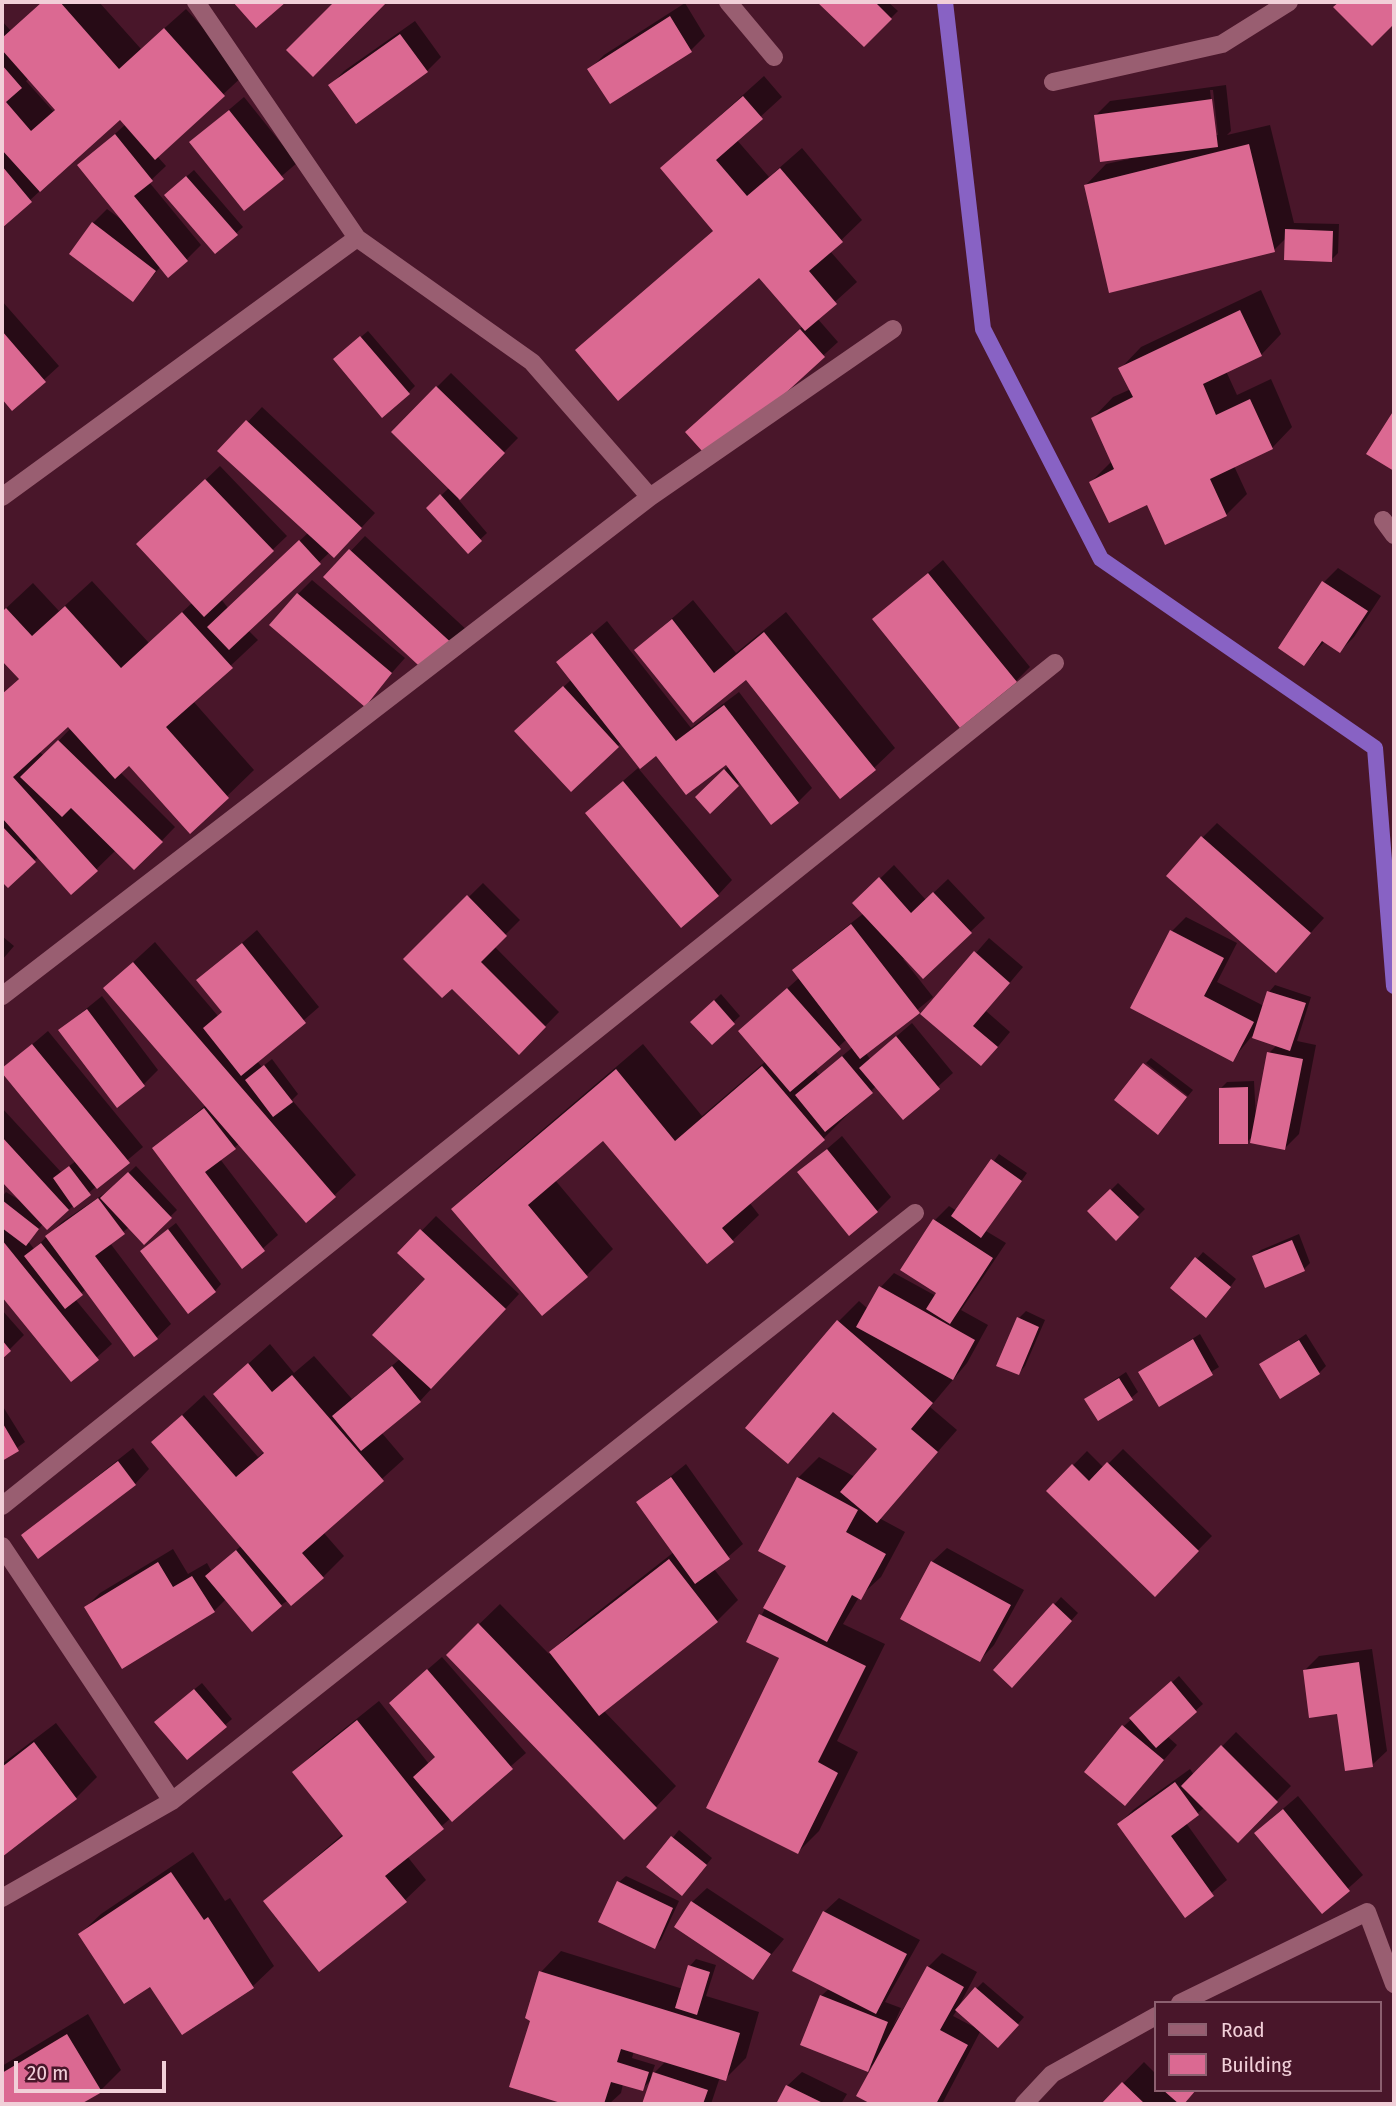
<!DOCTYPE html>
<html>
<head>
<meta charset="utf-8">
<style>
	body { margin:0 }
	#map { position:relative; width:1396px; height:2106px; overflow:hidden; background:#49162a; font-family:"Fira Sans Condensed",sans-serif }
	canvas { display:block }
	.frame { position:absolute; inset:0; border:4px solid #f1cfd8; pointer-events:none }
	.legend { position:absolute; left:1154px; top:2001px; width:228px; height:91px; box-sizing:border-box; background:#49162a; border:2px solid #8c6070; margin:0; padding:9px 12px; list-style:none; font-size:21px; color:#f1cfd8 }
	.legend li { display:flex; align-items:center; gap:14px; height:35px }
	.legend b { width:35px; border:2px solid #8c6070 }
	.scale { position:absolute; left:14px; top:2061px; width:152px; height:32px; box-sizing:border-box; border:4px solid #f1cfd8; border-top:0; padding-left:9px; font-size:21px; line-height:24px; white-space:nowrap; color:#f1cfd8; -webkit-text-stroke:5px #49162a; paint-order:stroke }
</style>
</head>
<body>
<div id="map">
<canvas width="1396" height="2106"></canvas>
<div class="frame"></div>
<ul class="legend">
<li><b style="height:9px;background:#995e71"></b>Road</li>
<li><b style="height:19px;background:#db6992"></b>Building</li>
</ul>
<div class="scale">20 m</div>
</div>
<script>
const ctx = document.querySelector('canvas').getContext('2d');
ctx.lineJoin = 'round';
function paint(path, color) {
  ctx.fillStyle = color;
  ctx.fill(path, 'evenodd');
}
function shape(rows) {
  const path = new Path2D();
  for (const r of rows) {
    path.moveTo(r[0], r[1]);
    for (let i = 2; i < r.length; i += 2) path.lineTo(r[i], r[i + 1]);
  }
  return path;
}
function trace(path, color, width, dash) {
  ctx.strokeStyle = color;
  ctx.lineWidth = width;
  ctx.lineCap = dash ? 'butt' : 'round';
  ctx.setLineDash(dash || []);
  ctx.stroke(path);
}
paint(shape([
	[42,2,99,2,141,49,186,9,245,74,157,156,166,166,149,182,201,245,186,260,161,266,133,300,93,223,107,209,122,220,80,165,126,124,120,117,2,226,2,21,11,31],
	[29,78,57,108,53,111,26,81],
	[820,2,888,2,898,11,864,45],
	[685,3,705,36,691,50,590,69,604,55],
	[415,21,441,57,427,71,330,86,344,71],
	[764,76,782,97,736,139,769,177,802,148,862,220,830,251,857,282,817,318,838,342,711,458,701,418,803,326,760,276,577,351,714,230,662,168],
	[1226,85,1231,131,1227,135,1270,125,1294,223,1339,224,1338,253,1331,260,1286,238,1274,250,1086,185,1106,164,1129,159,1096,115,1110,101],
	[1210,90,1213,90,1218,135,1215,135],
	[244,97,297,163,244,208,191,142],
	[194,170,243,227,215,252,173,188],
	[1261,290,1281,334,1261,355,1226,371,1237,395,1271,379,1292,427,1272,448,1234,466,1247,494,1226,515,1148,502,1091,482,1112,461,1093,418,1113,397,1131,389,1121,368,1141,347],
	[2,301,59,366,12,409,2,396],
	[368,331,415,386,408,393,342,353],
	[451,373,518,438,458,499,487,533,468,551,428,508,450,487,393,431],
	[262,407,375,513,348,542,330,552,248,630,258,640,193,701,254,770,190,832,129,764,120,772,175,827,149,854,116,850,72,893,39,856,8,886,2,879,2,694,20,678,2,658,2,612,33,583,59,611,92,581,149,643,193,602,153,530,220,466,287,536,221,599,228,608,309,532,220,451],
	[68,724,71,728,44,756,39,751],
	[365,536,469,632,444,659,326,577],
	[943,560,1030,667,1016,681,874,619],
	[1338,568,1381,596,1354,637,1340,651,1325,641,1304,664,1280,648,1324,582],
	[312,580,405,658,364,704,298,594],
	[693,600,736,653,786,612,895,748,874,768,746,678,693,721,636,650],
	[607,621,691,728,739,692,812,788,798,802,740,781,710,811,697,797,729,766,726,763,657,753,622,742,571,790,531,717,572,679,559,662],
	[638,768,732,880,718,895,602,799],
	[1217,823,1324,918,1276,971,1202,838],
	[894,865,926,900,948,879,985,918,970,932,903,959,933,997,865,1052,870,1059,912,1023,953,1073,903,1118,876,1086,824,1138,749,1202,759,1215,732,1241,603,1138,555,1180,613,1249,587,1275,454,1209,480,1183,643,1044,702,1116,766,1061,740,1031,800,977,794,970,809,956,864,913,855,903],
	[847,1039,853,1047,819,1075,814,1069],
	[483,883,520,920,494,946,559,1012,519,1053,453,986,406,959],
	[1186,917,1237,943,1217,982,1264,1006,1269,992,1275,985,1311,997,1297,1041,1316,1045,1299,1134,1285,1148,1252,1137,1247,1142,1220,1089,1227,1082,1254,1081,1256,1120,1269,1053,1277,1045,1252,1036,1233,1059,1172,931],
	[257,930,319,1007,257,1061,262,1067,272,1059,298,1094,292,1100,356,1175,307,1221,240,1143,220,1159,278,1235,243,1266,154,1148,206,1105,105,988,155,942,218,1016,224,1011,199,980],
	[2,936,14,946,2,960],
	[989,938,1023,967,986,1011,1010,1032,995,1050,923,1014],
	[721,994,740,1016,712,1043,692,1022],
	[102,996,158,1070,143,1085,60,1030],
	[48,1031,143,1147,47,1228,43,1224,28,1241,34,1249,62,1222,114,1187,136,1166,177,1210,144,1242,129,1227,110,1243,171,1324,156,1338,86,1289,75,1299,112,1344,71,1380,2,1294,2,1197,6,1192,24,1203,2,1179,2,1108,61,1172,76,1161,2,1070],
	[1151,1058,1193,1090,1188,1096,1146,1063],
	[842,1136,891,1197,877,1211,800,1172],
	[999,1154,1027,1173,986,1231,1006,1243,961,1310,988,1325,967,1363,930,1407,957,1430,879,1518,905,1532,881,1577,859,1597,843,1624,885,1644,837,1741,858,1752,819,1831,798,1852,782,1658,748,1641,788,1565,798,1478,819,1457,855,1477,879,1449,834,1411,788,1462,838,1322,859,1301,868,1309,880,1288,894,1273,936,1296,938,1292,903,1269,935,1220,949,1206,957,1211],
	[1118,1183,1145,1209,1116,1238,1090,1211],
	[436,1216,519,1294,420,1401,381,1432,404,1459,323,1532,344,1556,323,1577,281,1605,226,1599,214,1611,86,1607,100,1593,173,1549,188,1574,207,1563,212,1572,242,1545,153,1442,204,1395,258,1457,265,1451,215,1394,270,1344,294,1373,314,1356,352,1399,400,1359,427,1279,400,1253],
	[176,1223,221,1284,215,1291,149,1244],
	[1299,1234,1310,1263,1304,1269,1254,1256,1261,1250],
	[1203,1252,1236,1279,1213,1309,1197,1259],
	[2,1310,24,1335,2,1357],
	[1026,1311,1045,1320,1025,1366,1019,1373,1019,1318],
	[1200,1334,1219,1367,1159,1405,1140,1372],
	[1306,1334,1326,1366,1319,1373,1262,1365],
	[1126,1372,1138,1392,1131,1398,1086,1399],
	[2,1405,25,1442,2,1459],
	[133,1448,149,1469,135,1484,23,1535],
	[1123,1449,1212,1536,1155,1594,1048,1491,1087,1451,1104,1468],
	[686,1464,743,1544,714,1569,738,1600,717,1621,603,1710,676,1786,656,1807,469,1634,500,1604,549,1654,572,1632,674,1552,639,1502],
	[947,1548,1024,1590,994,1645,980,1660,932,1562],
	[1061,1597,1078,1613,1019,1679,996,1670],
	[1372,1649,1387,1751,1372,1765,1339,1712,1304,1671,1319,1656],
	[442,1657,526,1753,407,1856,426,1880,405,1900,265,1901,343,1834,294,1772,315,1752,379,1701,429,1764,437,1756,405,1689],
	[1179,1676,1203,1704,1167,1736,1177,1745,1125,1804,1124,1726],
	[202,1683,232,1719,225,1725,163,1715],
	[56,1723,97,1777,76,1798,2,1855,2,1764],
	[1236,1732,1291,1786,1238,1840,1205,1807,1186,1823,1227,1880,1185,1915,1119,1824,1133,1810,1190,1769,1194,1775],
	[1298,1796,1363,1875,1322,1912,1271,1819],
	[679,1830,712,1858,688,1887,649,1867],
	[193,1852,225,1901,230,1898,274,1966,253,1986,183,2033,151,1984,80,1934,101,1914],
	[626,1876,679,1901,661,1940,654,1947,619,1882],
	[707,1888,784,1939,752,1978,676,1926,692,1902],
	[839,1898,920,1940,885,2002,901,2008,893,2026,928,1967,942,1953,977,1972,959,2006,983,1982,1024,2017,1005,2039,981,2030,942,2104,875,2104,859,2096,875,2062,868,2070,821,1996,830,1988,824,1912],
	[957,2010,974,2027,953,2016],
	[561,1951,683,1989,690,1966,696,1959,716,1965,706,1996,759,2012,746,2058,725,2079,720,2077,711,2104,644,2104,652,2079,642,2089,623,2084,621,2093,609,2104,570,2104,511,2086,532,2020,541,1972],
	[634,2051,666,2061,651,2076,655,2065,632,2058],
	[88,2014,121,2070,101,2090,78,2104,2,2104,2,2066],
	[1144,2062,1154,2072,1156,2070,1156,2090,1195,2090,1184,2102,1186,2104,1103,2104],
	[802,2072,847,2094,841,2104,778,2104,787,2086]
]), '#0007');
trace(shape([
	[945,2,983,329,1101,559,1375,748,1394,986]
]), '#8862c4', 16);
paint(shape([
	[42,2,60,2,119,69,164,28,225,96,155,160,120,120,40,192,2,150,2,65,22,88,6,102,31,131,55,110,2,50,2,38],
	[233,2,286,2,256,28],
	[334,2,387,2,313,77,286,50],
	[817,2,875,2,892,19,864,47],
	[1339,2,1394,2,1394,24,1372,46,1333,7],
	[670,16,692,52,610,104,587,69],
	[400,34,428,72,356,124,328,85],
	[743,96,763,119,716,160,747,196,780,168,843,242,809,271,837,304,805,331,759,278,618,401,575,350,713,231,660,168],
	[1212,99,1218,147,1100,162,1094,115],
	[229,110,284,179,244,211,189,142],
	[115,134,153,181,134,196,188,261,168,278,77,165],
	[1249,144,1275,252,1109,293,1084,185],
	[2,166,32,202,2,228],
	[186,176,238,235,215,254,164,195],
	[92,222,156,271,133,302,69,254],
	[1285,229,1333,231,1332,262,1284,260],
	[1240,310,1262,356,1203,384,1216,415,1250,399,1273,449,1210,479,1227,516,1165,545,1147,505,1109,523,1089,482,1114,469,1091,418,1133,397,1118,368],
	[800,329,825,357,711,461,685,432],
	[2,331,46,382,12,411,2,399],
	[360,336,410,394,382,418,333,359],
	[436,386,505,453,460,500,391,432],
	[1394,410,1394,471,1366,454],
	[246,420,362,528,334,558,217,451],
	[205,479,274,551,204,617,136,544],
	[440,494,482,541,468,554,426,508],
	[299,540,321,564,229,650,207,627],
	[349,549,456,647,430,676,323,577],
	[928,573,1017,682,960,728,872,619],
	[1322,581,1368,611,1340,653,1322,641,1304,666,1278,648],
	[297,593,392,673,365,707,269,625],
	[65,606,121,668,182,612,233,668,166,727,229,798,190,834,129,766,115,779,68,727,13,777,98,871,71,895,2,818,2,694,19,679,2,661,2,612,6,608,32,636],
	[672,619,714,673,764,632,876,770,840,799,746,680,693,723,634,650],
	[592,633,676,741,724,705,799,803,771,825,726,765,686,795,656,756,640,769,556,662],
	[563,686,619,747,571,792,514,731],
	[58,740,163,842,134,870,71,808,62,817,20,777],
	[724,769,739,786,710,814,695,797],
	[623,781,719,896,681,928,585,813],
	[2,826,36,862,8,888,2,882],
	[1201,836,1311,933,1276,973,1166,876],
	[879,877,911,913,933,892,972,933,923,979,852,903],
	[467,895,507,936,481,962,546,1027,519,1055,452,989,442,998,403,959],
	[851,924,920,1013,860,1059,792,970],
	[1170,930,1224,958,1204,996,1254,1022,1233,1062,1130,1008],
	[242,943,306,1023,241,1076,203,1028,222,1012,196,980],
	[974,951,1010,983,973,1026,998,1047,981,1066,920,1014],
	[133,962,336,1197,306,1223,103,988],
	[787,988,841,1049,790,1092,738,1031],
	[1267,991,1306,1003,1290,1051,1252,1038],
	[714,1000,735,1024,712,1045,690,1022],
	[87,1009,145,1086,117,1108,58,1030],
	[896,1036,940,1089,903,1120,859,1068],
	[32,1044,130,1163,97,1189,2,1073,2,1068],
	[1267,1052,1303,1059,1285,1150,1250,1143],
	[842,1056,873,1093,825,1132,795,1095],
	[1143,1063,1187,1097,1158,1135,1114,1100],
	[264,1065,293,1102,273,1117,245,1080],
	[762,1066,825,1140,722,1228,734,1242,707,1264,603,1141,528,1205,588,1277,542,1316,451,1209,616,1069,675,1141],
	[1248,1087,1248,1144,1219,1144,1219,1088],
	[204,1108,236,1149,205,1172,265,1251,242,1269,152,1148],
	[2,1137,69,1210,47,1230,2,1182],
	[827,1149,878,1212,849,1236,797,1172],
	[991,1159,1022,1181,981,1238,951,1216],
	[69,1166,91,1195,74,1208,53,1178],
	[128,1172,172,1218,144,1245,100,1198],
	[1110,1189,1139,1217,1116,1241,1087,1211],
	[98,1198,125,1234,95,1256,158,1339,134,1357,45,1236],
	[2,1200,39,1229,26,1246,2,1228],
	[933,1219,993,1258,950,1324,926,1309,936,1293,900,1270],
	[168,1229,216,1292,188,1314,140,1251],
	[420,1229,506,1309,431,1389,372,1335,425,1279,397,1253],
	[2,1240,99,1360,71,1382,2,1297],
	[1292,1240,1305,1271,1265,1288,1252,1256],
	[41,1243,83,1295,65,1309,24,1256],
	[1195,1257,1231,1287,1206,1318,1170,1288],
	[879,1286,975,1340,953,1380,856,1327],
	[1017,1317,1039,1327,1019,1375,996,1366],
	[837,1320,933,1403,911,1429,938,1452,877,1523,840,1492,877,1449,833,1412,788,1464,745,1428],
	[1193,1339,1213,1375,1159,1407,1138,1372],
	[2,1340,11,1351,2,1359],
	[1299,1340,1320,1374,1280,1399,1259,1364],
	[248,1363,272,1392,292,1375,384,1481,302,1553,324,1578,291,1606,151,1442,182,1415,236,1477,264,1453,213,1394],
	[392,1366,421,1402,361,1451,332,1416],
	[1119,1378,1133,1400,1098,1421,1084,1399],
	[2,1422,19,1451,2,1461],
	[118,1461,136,1485,38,1559,21,1535],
	[1107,1462,1199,1551,1155,1597,1046,1491,1072,1464,1089,1481],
	[671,1477,730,1559,695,1584,636,1502],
	[797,1477,858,1510,846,1532,886,1554,861,1600,852,1595,827,1642,763,1608,786,1566,758,1551],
	[236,1550,282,1606,252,1632,205,1576],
	[669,1559,718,1622,599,1716,549,1652],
	[931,1561,1011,1605,980,1662,900,1619],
	[158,1562,173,1587,192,1576,215,1612,122,1669,84,1607],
	[1053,1603,1072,1621,1012,1688,993,1670],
	[759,1614,866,1666,818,1762,838,1773,798,1854,706,1808,779,1658,746,1642],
	[478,1623,657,1808,624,1840,446,1655],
	[1359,1662,1373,1767,1345,1771,1337,1714,1309,1718,1303,1670],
	[427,1669,513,1769,452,1822,413,1777,435,1757,389,1703],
	[1171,1681,1197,1712,1156,1748,1129,1718],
	[194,1689,227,1727,187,1760,154,1722],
	[357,1720,444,1829,385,1876,407,1902,319,1972,263,1901,343,1836,292,1772],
	[1122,1725,1164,1760,1125,1806,1084,1772],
	[34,1742,77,1799,2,1857,2,1767],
	[1221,1745,1278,1802,1238,1843,1181,1786],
	[1175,1782,1199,1815,1171,1836,1214,1896,1185,1918,1117,1824],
	[1283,1809,1350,1891,1322,1914,1254,1833],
	[671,1836,707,1865,682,1896,646,1867],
	[171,1872,204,1920,208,1917,254,1988,182,2035,150,1987,124,2004,78,1934],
	[617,1881,673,1908,655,1949,598,1922],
	[691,1901,771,1954,753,1980,674,1927],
	[823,1911,907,1954,876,2014,792,1971],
	[688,1965,710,1972,697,2015,675,2008],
	[927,1966,964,1987,940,2030,968,2045,936,2104,871,2104,856,2096],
	[539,1971,740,2033,726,2081,621,2049,617,2062,649,2072,643,2091,611,2082,604,2104,564,2104,509,2087,530,2021,525,2018],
	[975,1987,1019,2025,998,2048,955,2010],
	[820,1995,888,2022,868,2072,800,2045],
	[67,2034,102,2092,81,2104,2,2104,2,2073],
	[653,2072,708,2090,703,2104,642,2104],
	[1122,2082,1145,2104,1101,2104],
	[786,2085,825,2104,776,2104],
	[1163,2090,1196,2090,1184,2104,1179,2104]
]), '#db6992');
trace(shape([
	[196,2,357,238,532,362,650,497],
	[728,2,774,57],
	[1053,82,1222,44,1289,2],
	[2,497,357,238],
	[1383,520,1394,535],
	[2,996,650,497,893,329],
	[2,1506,1055,663],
	[2,1546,172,1801],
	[2,1898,172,1801,915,1213],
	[1180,2003,1367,1912,1394,1984],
	[1024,2104,1052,2074,1156,2016]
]), '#995e71', 18);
</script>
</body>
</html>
